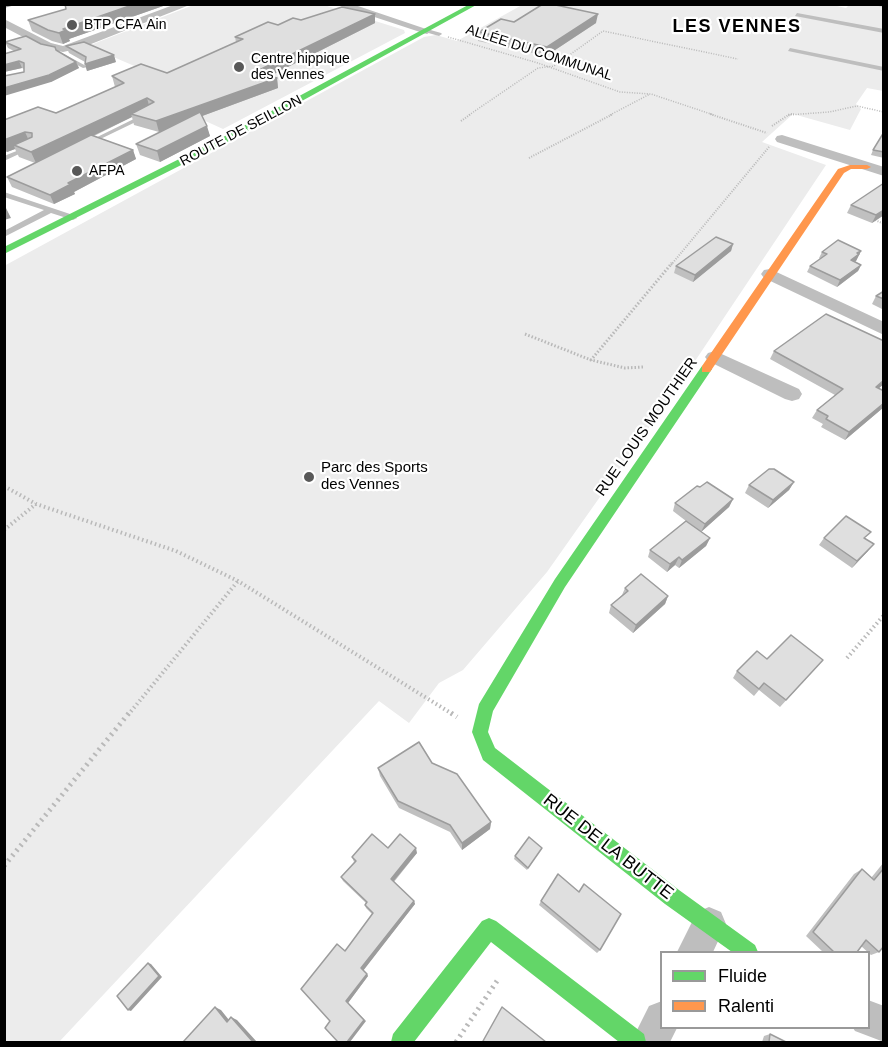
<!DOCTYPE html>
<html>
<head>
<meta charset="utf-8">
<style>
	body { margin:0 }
	#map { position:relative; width:888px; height:1047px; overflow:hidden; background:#fff; font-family:Helvetica,sans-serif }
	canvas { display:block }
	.frame { position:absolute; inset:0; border:6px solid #000; pointer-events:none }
	.legend { position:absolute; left:660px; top:951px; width:210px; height:78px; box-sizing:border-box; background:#fff; border:2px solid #999; margin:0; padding:8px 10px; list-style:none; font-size:18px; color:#000 }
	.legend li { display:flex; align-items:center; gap:12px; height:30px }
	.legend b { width:30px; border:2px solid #999 }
</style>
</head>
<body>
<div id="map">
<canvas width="888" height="1047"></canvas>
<div class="frame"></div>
<ul class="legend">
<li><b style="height:8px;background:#63d668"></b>Fluide</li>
<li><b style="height:8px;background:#ff974d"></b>Ralenti</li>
</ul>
</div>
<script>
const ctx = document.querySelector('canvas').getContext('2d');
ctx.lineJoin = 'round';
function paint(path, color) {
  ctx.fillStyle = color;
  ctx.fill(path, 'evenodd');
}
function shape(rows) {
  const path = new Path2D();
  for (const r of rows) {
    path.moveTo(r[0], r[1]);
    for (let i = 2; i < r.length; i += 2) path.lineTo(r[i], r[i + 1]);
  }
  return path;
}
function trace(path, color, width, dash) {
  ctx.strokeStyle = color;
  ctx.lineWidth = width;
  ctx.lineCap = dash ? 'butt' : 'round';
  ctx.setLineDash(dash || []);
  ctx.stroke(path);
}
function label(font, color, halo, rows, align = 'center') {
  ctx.font = font + ' Helvetica,sans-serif';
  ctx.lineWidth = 4.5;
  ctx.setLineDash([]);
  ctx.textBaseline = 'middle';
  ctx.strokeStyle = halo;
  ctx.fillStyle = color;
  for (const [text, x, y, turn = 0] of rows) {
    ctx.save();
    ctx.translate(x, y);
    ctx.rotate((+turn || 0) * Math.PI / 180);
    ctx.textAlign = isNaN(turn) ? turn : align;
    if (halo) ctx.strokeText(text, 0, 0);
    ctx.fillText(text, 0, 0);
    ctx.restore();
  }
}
paint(shape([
	[196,4,324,5,404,30,405,33,223,129,201,119,183,87,88,46],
	[828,4,846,8,849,5,883,5,883,91,867,88,856,104,861,109,850,130,793,114,762,142,826,165,681,382,547,572,463,670,439,683,409,723,379,701,59,1042,5,1042,4,266,424,37,436,35,457,41,522,5]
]), '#ececec');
trace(shape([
	[448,37,538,63,620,92,651,94,714,115],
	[469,115,538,68,554,66,603,31,738,59],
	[610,115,650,94],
	[788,115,829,112,857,106,884,112]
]), '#b9b9b9', 1.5, [1, 1.5]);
trace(shape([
	[710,114,767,133],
	[461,121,471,114],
	[772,126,790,114,794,114],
	[529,158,613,114],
	[873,219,884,224],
	[671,265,769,147]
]), '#b9b9b9', 2, [1, 1.5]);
trace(shape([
	[525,334,591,360],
	[643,367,625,368,591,360,672,263]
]), '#b9b9b9', 3, [1.5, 2]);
trace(shape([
	[4,486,36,504,176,551,238,581,454,715],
	[4,530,36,504],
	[847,658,884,615],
	[128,715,238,581]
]), '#b9b9b9', 4, [1.5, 3]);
trace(shape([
	[451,713,457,717],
	[4,866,129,713],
	[456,1042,499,978]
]), '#b9b9b9', 5, [2, 4.5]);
paint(shape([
	[873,4,884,4,884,7,873,5,873,4],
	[797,13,884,29,884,33,795,16,797,13],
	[427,29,441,33,442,34,439,36,425,32,427,29],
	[790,48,884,67,884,71,788,51,790,48],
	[60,54,64,54,88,67,83,68,60,56,60,54],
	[146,113,149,115,148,116,88,145,83,144,146,113],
	[29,146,34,147,4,161,4,156,29,146],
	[4,192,76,216,77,218,73,220,51,213,4,237,4,231,44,210,4,197,4,192]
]), '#bebebe');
paint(shape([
	[176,4,192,4,81,48,63,52,44,48,4,27,4,19,51,43,63,46,176,4],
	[335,4,352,4,432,31,427,34,423,33,335,4],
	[782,135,884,167,884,176,777,142,775,139,777,136,782,135],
	[770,269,884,322,884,335,764,278,761,274,764,270,770,269],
	[715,351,799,389,802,394,799,399,792,401,785,399,708,361,705,357,708,353,715,351],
	[709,907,721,912,726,924,713,952,677,952,697,912,709,907],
	[868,1000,884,1006,884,1042,855,1031,853,1028,868,1028,868,1000],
	[662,1001,662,1028,677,1028,670,1042,631,1042,649,1006,662,1001]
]), '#bebebe');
paint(shape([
	[470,4,478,4,231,140,4,254,4,247,225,136,470,4],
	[706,365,712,369,565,587,493,711,488,732,495,748,679,890,755,945,758,952,732,952,665,904,483,760,472,732,479,704,555,579,702,366,706,365],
	[489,918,496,921,644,1034,646,1042,619,1042,491,942,414,1042,391,1042,393,1034,482,921,489,918]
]), '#63d668');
paint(shape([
	[850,165,867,165,871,167,867,169,851,169,844,173,710,372,702,372,702,366,838,169,850,165]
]), '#ff974d');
paint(shape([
	[166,5,69,39,70,41,63,44,52,41,32,31,28,20],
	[375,14,375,23,270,76,277,78,278,88,202,116,210,136,160,162,140,155,136,144,164,130,159,132,134,125,132,117,94,136,133,150,136,159,74,192,75,194,54,204,12,187,7,177,35,163,19,157,15,149,7,152,4,151,4,120,56,113,115,87,112,76,167,73,236,42,235,37,278,25,301,20],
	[514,22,596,23,546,56,478,41,479,32],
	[5,42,56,51,76,62,79,68,51,82,24,72,24,69,22,68,4,72,4,54,14,51,8,48],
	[66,46,116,62,87,71,85,62,69,53],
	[884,132,884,158,871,155,873,150],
	[851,205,884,215,872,223,847,213],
	[733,244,731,251,693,282,674,273,676,266],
	[861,251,856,261,855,262,861,265,858,271,837,287,807,272,810,266,820,259,819,258,822,252],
	[884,291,884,310,872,304,876,296],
	[774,351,878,388,884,391,884,407,845,440,821,427,823,424,812,418,817,410,835,395,770,359],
	[794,482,789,490,768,508,745,493,749,485],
	[700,487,733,499,729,507,701,532,710,538,706,546,679,568,675,565,667,572,648,557,650,550,686,521,673,511,675,503],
	[824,538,866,539,868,551,852,568,819,545],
	[625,588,668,596,665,604,633,633,609,613,611,605,622,595],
	[767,659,823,660,780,707,759,690,754,696,733,678,737,671],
	[432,763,491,822,490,829,462,850,450,832,399,808,380,776,378,768],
	[388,848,417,853,394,882,414,901,415,904,363,970,368,976,348,1003,366,1021,330,1021,345,951,372,914,366,908,365,905,366,903,343,881,341,877,354,862,352,857],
	[542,848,527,870,514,859,515,856],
	[884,862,884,946,879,952,871,955,861,946,857,952,823,952,806,936,854,874,862,869,871,878],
	[541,901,600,950,597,953,539,905],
	[770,1034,786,1042,762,1042,764,1036]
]), '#c0c0c0');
paint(shape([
	[4,4,19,4,4,8],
	[135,4,166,5,69,39,70,41,63,44,59,33,63,29],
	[375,14,375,23,256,83,255,72],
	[598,14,596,23,546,56,547,47],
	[114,55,116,62,87,71,85,64],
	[19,61,22,68,4,72,4,65],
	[76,62,79,68,51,82,4,96,4,88],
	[277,78,278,88,159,132,156,121],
	[147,98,150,109,131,114,132,117,36,163,31,152],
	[207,126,210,136,160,162,157,151],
	[25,132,30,143,14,145,15,149,7,152,4,146,4,140],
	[133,150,136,159,74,192,75,194,54,204,50,195,68,183],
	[4,204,11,218,4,220],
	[884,210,884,215,872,223,876,215],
	[733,244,731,251,693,282,695,275],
	[861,251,856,261,848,267,851,260,857,253],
	[861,265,858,271,837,287,840,280],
	[884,380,884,384,871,395,876,387],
	[884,403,884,407,845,440,849,432],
	[794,482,789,490,768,508,773,500],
	[733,499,729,507,701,532,705,524],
	[710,538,706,546,679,568,682,560],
	[874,544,868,551,852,568,857,561],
	[679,557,675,565,667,572,670,564],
	[668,596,665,604,633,633,636,625],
	[491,822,490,829,462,850,462,843],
	[416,848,417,853,392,883,391,879],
	[414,901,415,904,363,971,361,968],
	[148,963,151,964,162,977,131,1011,128,1010],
	[367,974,368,976,348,1003,346,1001],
	[215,1007,221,1010,233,1025,227,1022],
	[231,1017,237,1020,257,1042,253,1042],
	[364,1020,366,1021,350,1042,347,1042]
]), '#9c9c9c');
const building = shape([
	[65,4,135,4,63,29,66,30,59,33,48,30,28,20,66,9,65,4],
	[543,4,551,4,598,14,547,47,479,32,501,19,514,22,543,4],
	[342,7,375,14,255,72,277,78,156,121,131,114,154,102,147,98,31,152,14,145,32,137,32,133,25,132,4,140,4,120,38,107,56,113,124,83,112,76,141,64,167,73,243,39,235,37,268,22,278,25,293,18,301,20,342,7],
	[26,36,41,44,55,47,56,50,76,62,49,75,4,88,4,76,24,72,24,63,19,61,4,65,4,54,21,49,5,42,26,36],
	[84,42,114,55,85,64,86,57,66,46,84,42],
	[200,112,207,126,157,151,136,144,200,112],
	[884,132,884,152,873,150,884,132],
	[91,135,133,150,68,183,71,184,50,195,7,177,91,135],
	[884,183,884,210,876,215,851,205,884,183],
	[716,237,733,244,695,275,676,266,716,237],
	[838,240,861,251,857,253,859,254,851,260,861,265,840,280,810,266,827,254,822,252,838,240],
	[884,291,884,299,876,296,884,291],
	[826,314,884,341,884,380,876,387,884,391,884,403,849,432,826,419,828,416,817,410,843,389,774,351,826,314],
	[769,469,774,469,794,482,773,500,749,485,769,469],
	[707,482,733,499,705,524,675,503,697,486,700,487,707,482],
	[846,516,871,532,864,538,874,544,857,561,824,538,846,516],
	[686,521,710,538,682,560,679,557,670,564,650,550,686,521],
	[641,574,668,596,636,625,611,605,628,591,625,588,641,574],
	[791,635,823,660,786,700,764,683,759,689,737,671,757,651,767,659,791,635],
	[419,742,432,763,457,774,491,822,462,843,450,825,398,801,378,768,419,742],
	[372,834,388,848,400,834,416,848,391,879,414,901,361,968,367,974,346,1001,364,1020,347,1042,338,1042,325,1028,330,1021,301,989,337,944,345,951,373,913,365,905,367,902,341,877,356,861,352,857,372,834],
	[529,837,542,848,528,868,515,856,529,837],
	[884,868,884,946,879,952,866,940,857,952,834,952,813,932,862,869,874,880,884,868],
	[558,874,579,892,584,884,621,914,600,950,541,901,558,874],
	[148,963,159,976,128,1010,117,996,148,963],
	[215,1007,227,1022,231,1017,253,1042,183,1042,215,1007],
	[502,1007,546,1042,485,1042,483,1041,502,1007],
	[770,1034,786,1042,769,1042,770,1034]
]);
paint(building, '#dfdfdf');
trace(building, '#9c9c9c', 1.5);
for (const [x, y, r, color] of [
	[72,25,6,"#595959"],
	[239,67,6,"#595959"],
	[77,171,6,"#595959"],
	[309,477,6,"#595959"]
]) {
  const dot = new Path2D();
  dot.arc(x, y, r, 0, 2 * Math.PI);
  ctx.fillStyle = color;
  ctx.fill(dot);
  trace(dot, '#fff', 2);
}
label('14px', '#000', '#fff', [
	["BTP CFA Ain",84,25],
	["Centre hippique",251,59],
	["des Vennes",251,75],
	["AFPA",89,171]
], 'left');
label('14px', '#000', '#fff', [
	["ALLÉE DU COMMUNAL",539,53,18],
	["ROUTE DE SEILLON",241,131,-28]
]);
label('15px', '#000', '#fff', [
	["RUE LOUIS MOUTHIER",647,427,-55]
]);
label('15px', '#000', '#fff', [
	["Parc des Sports",321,468],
	["des Vennes",321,485]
], 'left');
ctx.letterSpacing = '1.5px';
label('bold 18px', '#000', '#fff', [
	["LES VENNES",737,27]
]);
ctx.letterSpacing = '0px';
label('18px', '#000', '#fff', [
	["RUE DE LA BUTTE",608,847,38]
]);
</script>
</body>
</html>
